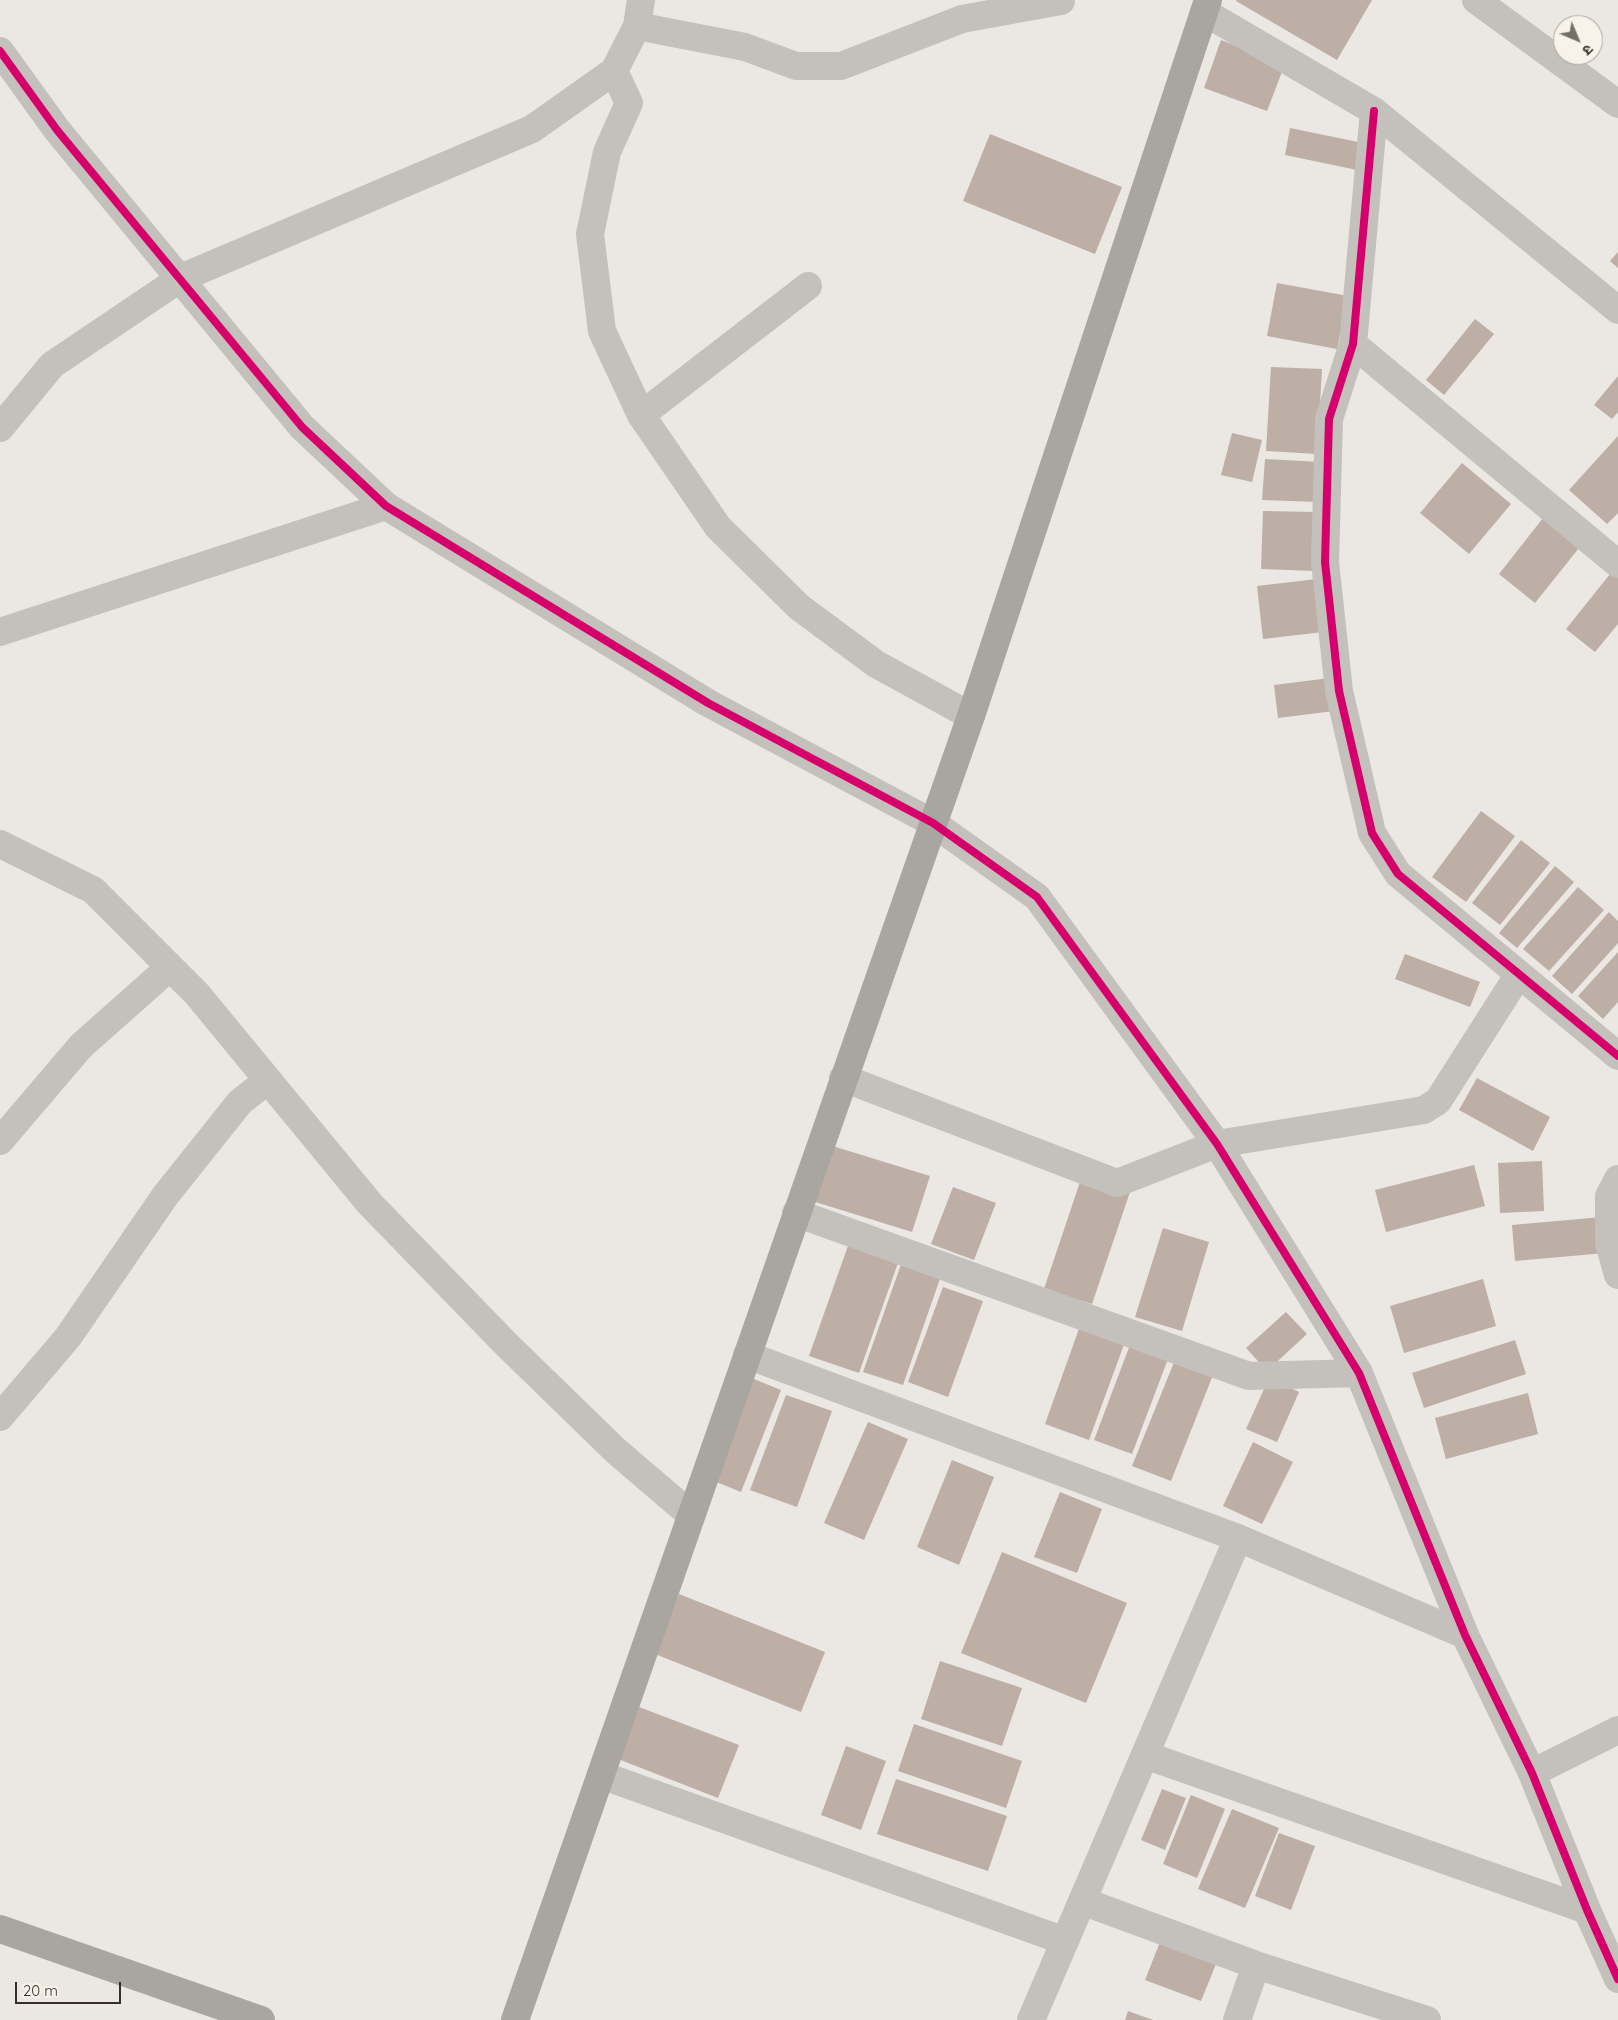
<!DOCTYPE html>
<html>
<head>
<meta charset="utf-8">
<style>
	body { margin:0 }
	#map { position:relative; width:1618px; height:2020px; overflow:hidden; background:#ebe7e2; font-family:Quicksand,"Noto Sans Devanagari",sans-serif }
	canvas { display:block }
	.north { position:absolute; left:1553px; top:15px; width:50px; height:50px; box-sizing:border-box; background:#f7f2ea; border:1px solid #a9a49d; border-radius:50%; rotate:135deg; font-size:14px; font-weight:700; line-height:20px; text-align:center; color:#352e29 }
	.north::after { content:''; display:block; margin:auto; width:18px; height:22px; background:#756f6a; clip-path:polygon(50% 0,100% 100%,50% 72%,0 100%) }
	.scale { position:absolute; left:15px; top:1982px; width:106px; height:22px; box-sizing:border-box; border:2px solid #352e29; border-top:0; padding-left:6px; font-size:15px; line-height:18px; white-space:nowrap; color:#352e29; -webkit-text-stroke:4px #f7f2ea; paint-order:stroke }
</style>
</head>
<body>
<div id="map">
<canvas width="1618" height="2020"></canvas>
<div class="north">उ</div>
<div class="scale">20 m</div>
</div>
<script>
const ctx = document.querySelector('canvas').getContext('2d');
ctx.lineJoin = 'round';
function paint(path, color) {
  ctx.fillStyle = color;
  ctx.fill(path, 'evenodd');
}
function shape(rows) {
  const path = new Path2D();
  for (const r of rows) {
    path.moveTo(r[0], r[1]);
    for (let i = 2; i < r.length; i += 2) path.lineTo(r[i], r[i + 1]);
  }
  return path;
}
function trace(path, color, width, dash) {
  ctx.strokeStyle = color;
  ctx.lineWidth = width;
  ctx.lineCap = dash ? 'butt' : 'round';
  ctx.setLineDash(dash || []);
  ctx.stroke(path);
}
paint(shape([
	[1237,0,1372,0,1337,60,1236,1],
	[1221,40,1285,64,1267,111,1204,88],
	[1290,128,1368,144,1362,171,1285,155],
	[990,134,1122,187,1095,254,963,201],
	[1618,252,1618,268,1610,261],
	[1277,283,1348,296,1337,349,1267,336],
	[1475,319,1494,334,1444,395,1426,380],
	[1271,367,1322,369,1317,454,1266,451],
	[1618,376,1618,412,1612,419,1594,405],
	[1232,433,1262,440,1252,482,1221,475],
	[1618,436,1618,513,1607,524,1569,490],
	[1265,459,1321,462,1318,502,1262,500],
	[1462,463,1511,504,1469,554,1420,513],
	[1263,511,1316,512,1315,571,1261,569],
	[1547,513,1583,543,1535,603,1499,574],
	[1614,569,1618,572,1618,624,1595,652,1566,629],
	[1317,579,1323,632,1263,639,1257,586],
	[1330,678,1334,711,1278,718,1274,685],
	[1481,811,1515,836,1466,902,1432,877],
	[1521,840,1550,863,1500,925,1472,903],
	[1555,866,1574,882,1517,948,1499,933],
	[1578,887,1604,910,1549,971,1523,949],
	[1609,912,1618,921,1618,943,1572,994,1552,976],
	[1618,952,1618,1002,1603,1019,1578,996],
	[1405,954,1480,982,1470,1007,1395,979],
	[1477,1078,1550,1117,1533,1151,1459,1110],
	[826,1144,930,1176,912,1232,809,1200],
	[1542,1161,1544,1211,1500,1213,1498,1163],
	[1474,1165,1485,1206,1386,1232,1375,1190],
	[1083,1173,1131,1189,1092,1304,1044,1289],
	[953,1187,996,1203,974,1260,931,1244],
	[1602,1217,1605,1253,1515,1261,1512,1225],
	[1163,1228,1209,1242,1182,1331,1135,1317],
	[849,1243,899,1260,859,1373,809,1356],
	[904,1256,943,1270,903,1385,863,1372],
	[1483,1279,1496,1326,1404,1353,1390,1306],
	[943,1287,983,1301,948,1397,908,1382],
	[1286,1312,1307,1334,1267,1371,1246,1348],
	[1081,1323,1126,1339,1089,1440,1045,1424],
	[1133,1337,1171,1351,1132,1454,1094,1440],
	[1515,1340,1526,1374,1424,1408,1412,1373],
	[1177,1355,1215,1370,1171,1481,1132,1466],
	[749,1377,781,1390,741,1492,709,1479],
	[1269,1378,1299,1392,1277,1442,1246,1429],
	[1528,1393,1538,1434,1446,1459,1435,1418],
	[786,1395,832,1411,797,1507,750,1490],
	[868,1422,908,1439,864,1540,824,1523],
	[1253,1442,1293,1462,1262,1524,1223,1506],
	[952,1460,994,1477,959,1565,917,1547],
	[1060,1492,1102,1509,1077,1573,1034,1557],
	[1002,1552,1127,1603,1086,1703,961,1653],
	[679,1594,825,1652,801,1712,655,1654],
	[940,1661,1022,1688,1002,1746,921,1719],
	[639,1707,739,1745,718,1798,618,1759],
	[914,1724,1022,1761,1006,1808,898,1771],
	[846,1746,886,1761,861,1830,821,1815],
	[896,1779,1007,1816,988,1871,877,1834],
	[1162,1789,1186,1798,1165,1850,1141,1840],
	[1191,1795,1225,1809,1197,1878,1163,1864],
	[1232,1809,1279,1828,1245,1908,1198,1889],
	[1279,1833,1315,1846,1291,1910,1255,1896],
	[1162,1937,1218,1959,1201,2001,1145,1980],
	[1128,2011,1153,2020,1125,2020]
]), '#bdaea6');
trace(shape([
	[1476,0,1618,104],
	[1204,12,1374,111,1618,310],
	[637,26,745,47,796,66,841,66,962,19,1061,1],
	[0,51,57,130,302,427,386,506,708,703,933,823,1037,897,1217,1144,1359,1373,1465,1635,1532,1773,1587,1910,1618,1979],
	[614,71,629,103,607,152,590,234,602,331,641,415,718,527,799,607,876,664,971,716],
	[1374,111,1353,344,1329,419,1325,562,1339,691,1372,833,1398,874,1618,1056],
	[1353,344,1618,564],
	[641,415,808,286],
	[0,428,52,365,181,278,532,129,614,71,637,26,641,0],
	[0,632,386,506],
	[0,844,93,890,197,994,370,1204,506,1344,616,1451,691,1515],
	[843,1078,1117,1183,1217,1144,1424,1110,1438,1101,1519,974],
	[0,1141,81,1046,170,967],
	[1618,1179,1609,1196,1609,1243,1618,1275],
	[796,1213,1249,1376,1359,1373],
	[747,1355,1238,1538,1465,1635],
	[0,1417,68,1337,165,1196,240,1102,268,1080],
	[1145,1755,1587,1910],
	[1532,1773,1618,1730],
	[601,1775,1065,1941],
	[1082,1901,1256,1965],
	[1031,2020,1238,1538],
	[1237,2020,1256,1965,1427,2020]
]), '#c4c0bb', 28);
trace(shape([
	[0,1929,261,2020],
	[515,2020,971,716,1208,0]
]), '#a9a5a0', 28);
trace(shape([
	[0,51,57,130,302,427,386,506,708,703,933,823,1037,897,1217,1144,1359,1373,1465,1635,1532,1773,1587,1910,1618,1979],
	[1374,111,1353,344,1329,419,1325,562,1339,691,1372,833,1398,874,1618,1056]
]), '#d6006c', 8);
</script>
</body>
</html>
